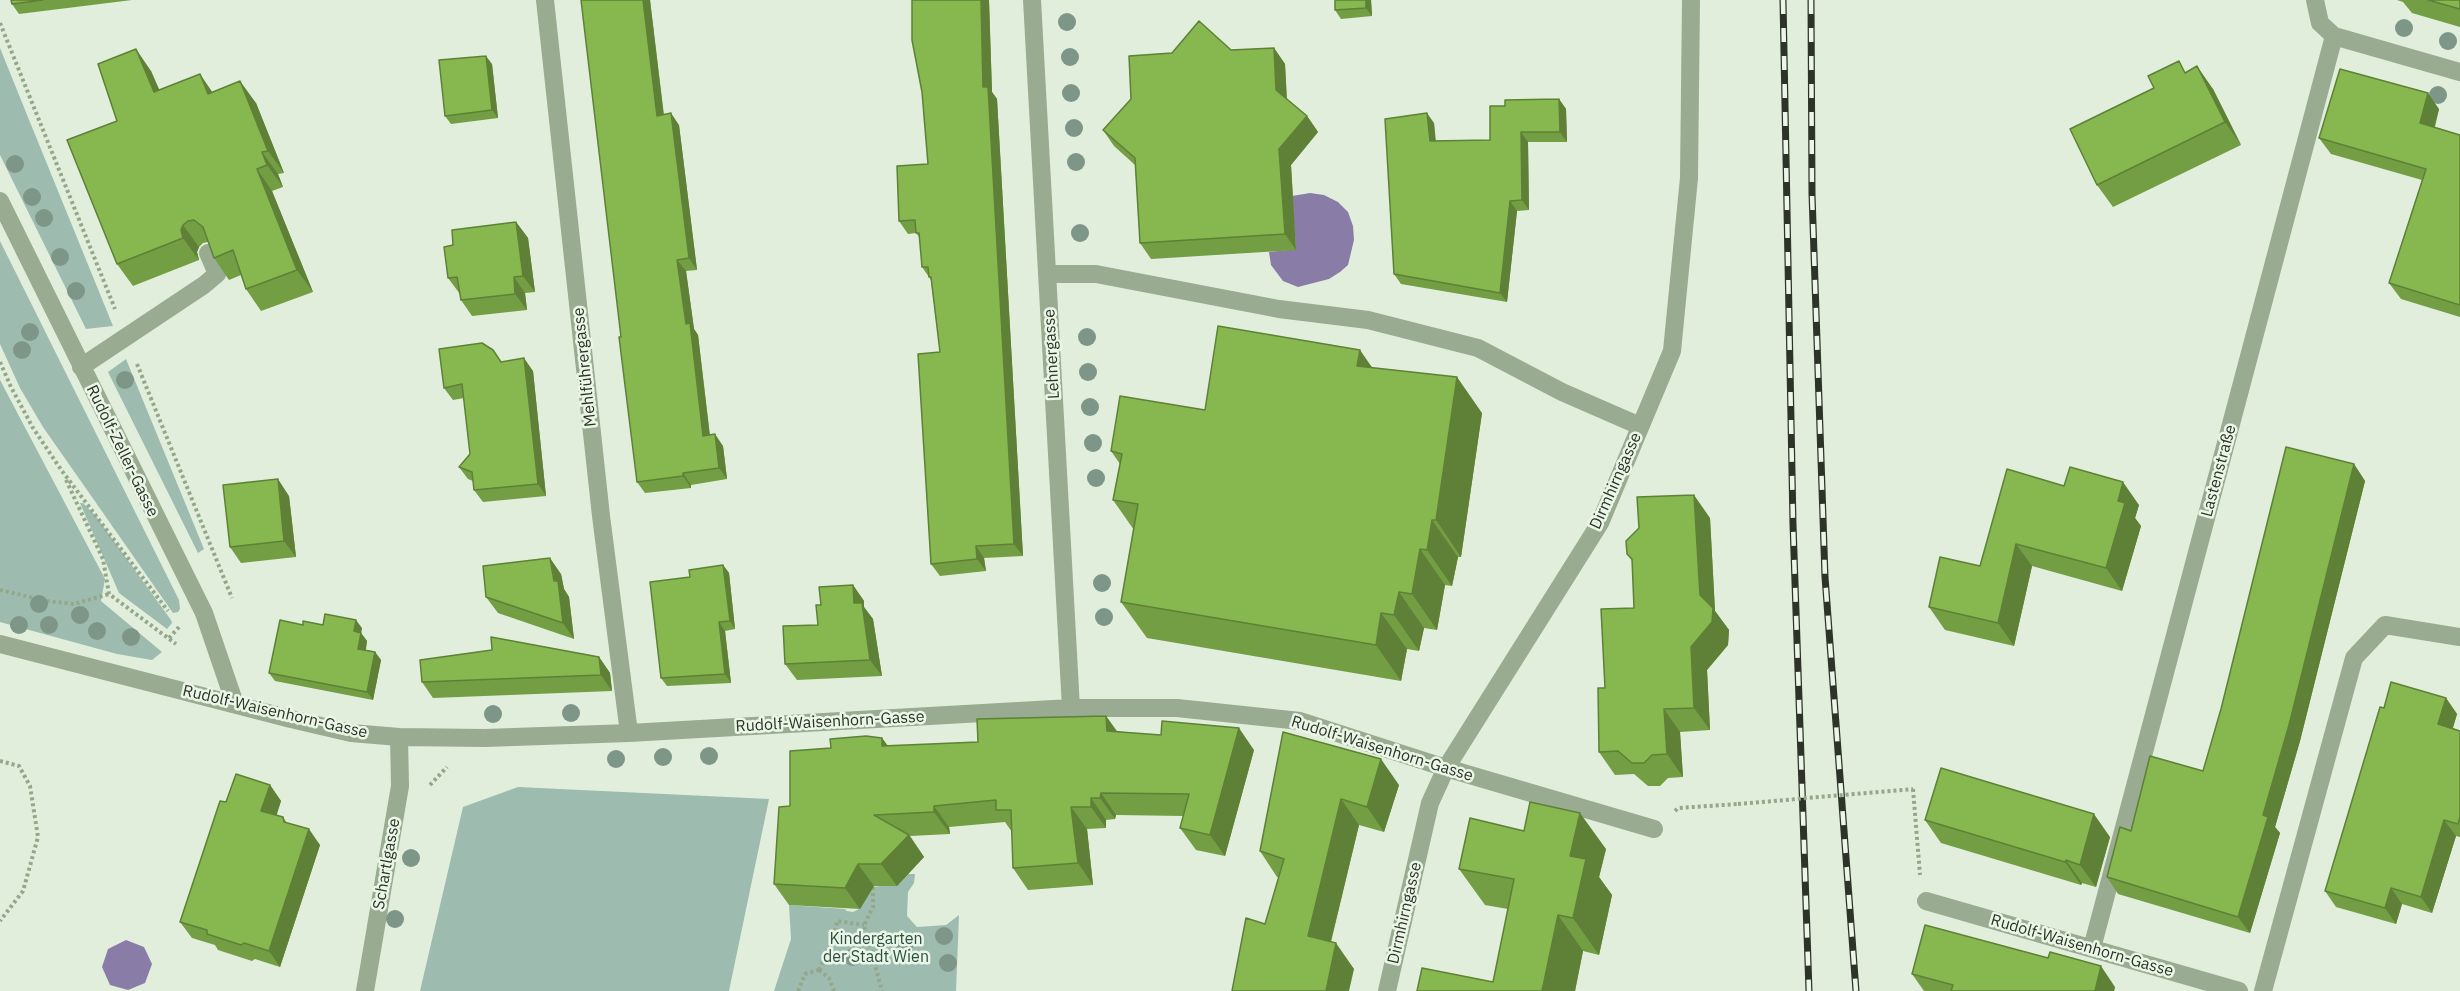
<!DOCTYPE html>
<html>
<head>
<meta charset="utf-8">
<style>
	body { margin:0 }
	canvas { display:block; background:#e0eedb }
</style>
</head>
<body>
<canvas width="2460" height="991"></canvas>
<script>
const ctx = document.querySelector('canvas').getContext('2d');
ctx.lineJoin = 'round';
function paint(path, color) {
  ctx.fillStyle = color;
  ctx.fill(path, 'evenodd');
}
function shape(rows) {
  const path = new Path2D();
  for (const r of rows) {
    path.moveTo(r[0], r[1]);
    for (let i = 2; i < r.length; i += 2) path.lineTo(r[i], r[i + 1]);
  }
  return path;
}
function trace(path, color, width, dash) {
  ctx.strokeStyle = color;
  ctx.lineWidth = width;
  ctx.lineCap = dash ? 'butt' : 'round';
  ctx.setLineDash(dash || []);
  ctx.stroke(path);
}
function label(font, color, halo, rows, align = 'center') {
  ctx.font = font + ' "IBM Plex Sans",sans-serif';
  ctx.lineWidth = 5;
  ctx.setLineDash([]);
  ctx.textBaseline = 'middle';
  ctx.strokeStyle = halo;
  ctx.fillStyle = color;
  for (const [text, x, y, turn = 0] of rows) {
    ctx.save();
    ctx.translate(x, y);
    ctx.rotate((+turn || 0) * Math.PI / 180);
    ctx.textAlign = isNaN(turn) ? turn : align;
    if (halo) ctx.strokeText(text, 0, 0);
    ctx.fillText(text, 0, 0);
    ctx.restore();
  }
}
paint(shape([
	[0,48,34,132,113,326,86,329,0,155],
	[0,241,179,600,180,609,178,612,173,613,43,427,20,388,0,344],
	[126,359,204,549,198,553,108,372],
	[0,380,105,579,101,601,162,652,152,660,117,654,0,622],
	[80,503,83,503,95,515,171,620,172,623,167,629,119,593],
	[518,787,769,799,729,991,420,991,463,807],
	[904,874,915,874,914,883,908,892,907,916,917,927,946,925,959,915,956,991,774,991,791,939,789,905,845,909,847,911,853,912,859,909,863,903,862,888,899,884]
]), '#9dbcaf');
paint(shape([
	[1310,193,1324,195,1338,202,1348,212,1353,226,1354,240,1348,265,1340,272,1329,279,1298,287,1283,281,1271,265,1269,252,1296,249,1292,196],
	[126,940,144,947,152,964,145,983,128,990,110,985,102,967,108,949]
]), '#897da8');
trace(shape([
	[0,23,115,309],
	[0,362,11,387,33,428,62,471,168,611],
	[137,364,232,598],
	[66,480,103,559,109,594,176,644],
	[0,590,47,601,74,604,109,594],
	[169,638,179,627],
	[0,761,19,766,30,786,38,837,23,891,0,921],
	[430,785,447,767],
	[1913,789,1920,875],
	[1675,811,1678,808,1738,804],
	[873,887,873,907,864,925,882,991],
	[819,970,833,941,837,921,864,925],
	[819,970,829,978,834,991],
	[798,991,805,974,819,970]
]), '#94a78a', 4, [3, 3]);
trace(shape([
	[545,0,601,516,629,733],
	[1032,0,1071,708],
	[2315,0,2320,23,2334,36,2460,72],
	[0,201,204,613,235,704],
	[1047,274,1096,274,1279,309,1368,320,1478,348,1562,392,1640,426],
	[81,367,204,285,217,274,208,253],
	[0,644,291,719,351,733,399,737,485,738,629,733,1071,708,1177,708,1300,721,1446,768,1654,829],
	[1926,901,2239,991],
	[2092,948,2334,36],
	[365,991,400,786,399,737],
	[1387,991,1430,803,1446,768,1600,523,1672,351,1689,178,1691,0],
	[2263,991,2354,658,2385,625,2460,637]
]), '#99ab91', 18);
const rail = shape([
	[1783,0,1793,524,1809,991],
	[1811,0,1812,194,1825,577,1856,991]
]);
trace(rail, '#2d3328', 7);
trace(rail, '#eaf7e7', 4.5, [14]);
trace(shape([
	[1738,804,1913,789]
]), '#94a78a', 4, [3, 3]);
ctx.fillStyle = '#7e9687';
for (const [x, y] of [
	[1067,22],
	[2404,28],
	[2448,41],
	[1070,57],
	[1071,93],
	[2438,95],
	[1074,128],
	[1076,162],
	[15,164],
	[32,197],
	[44,218],
	[1080,233],
	[60,257],
	[76,291],
	[30,332],
	[1087,337],
	[22,350],
	[1088,372],
	[125,380],
	[1090,407],
	[1093,443],
	[1096,478],
	[1102,583],
	[39,604],
	[80,615],
	[1104,617],
	[19,625],
	[49,625],
	[97,631],
	[131,637],
	[571,713],
	[493,714],
	[709,756],
	[663,757],
	[616,759],
	[411,858],
	[395,919],
	[944,936],
	[905,943],
	[853,957],
	[948,963]
]) {
  ctx.beginPath();
  ctx.arc(x, y, 9, 0, 2 * Math.PI);
  ctx.fill();
}
paint(shape([
	[11,0,132,0,19,14,12,4],
	[650,0,664,115,679,125,697,270,686,271,694,329,698,335,710,435,723,446,727,479,691,485,691,488,645,493,637,482,621,337],
	[912,0,989,0,992,92,997,99,1023,556,984,558,986,571,940,576,931,564,940,352,931,280,922,267,920,238,916,233,908,234,899,221,928,164,922,92],
	[1371,0,1372,16,1341,19,1335,10],
	[2397,0,2460,0,2460,27,2412,13,2403,2],
	[1274,48,1285,64,1287,99,1307,116,1318,132,1291,165,1296,250,1151,259,1140,243,1135,165,1114,146,1103,130,1231,50],
	[492,64,498,118,451,124,445,116],
	[151,71,159,90,213,92,256,103,284,173,278,174,283,187,272,191,313,292,261,311,246,289,241,275,229,280,214,258,208,242,203,243,199,247,197,252,199,260,133,286,117,264,117,121],
	[2186,72,2213,89,2241,145,2113,207,2097,185],
	[1559,99,1566,109,1567,142,1528,142,1529,210,1517,211,1507,302,1401,284,1394,274,1434,123,1436,141,1490,140,1505,106],
	[2439,109,2435,127,2460,135,2460,317,2401,299,2389,283,2422,180,2331,154,2319,138],
	[516,222,528,238,535,292,525,293,527,310,472,316,461,300,460,294,448,278,453,245],
	[502,362,533,371,546,496,483,502,474,490,473,481,468,479,459,467,470,454,464,398,453,400,444,388],
	[1372,368,1482,413,1461,557,1458,557,1452,586,1445,585,1437,630,1424,628,1419,651,1407,649,1401,681,1147,638,1121,602,1134,530,1113,500,1120,464,1111,451,1205,410],
	[2354,464,2365,481,2300,741,2275,827,2280,833,2250,933,2118,894,2107,877,2131,831,2203,771],
	[2064,486,2139,505,2135,518,2141,526,2122,591,2032,566,2014,646,1945,630,1929,607,1980,566],
	[289,496,296,557,241,563,230,547],
	[1710,518,1715,611,1729,630,1728,645,1707,670,1710,730,1680,732,1683,777,1668,778,1660,786,1648,786,1634,774,1615,775,1599,752,1605,688,1634,608,1632,561,1627,554],
	[723,565,729,573,735,629,725,631,731,683,667,686,661,678,690,577],
	[561,574,564,589,569,597,574,639,498,613,486,597],
	[853,585,864,601,864,607,873,619,882,676,797,680,785,664,818,625,821,605],
	[303,625,362,628,361,633,367,641,366,650,375,652,381,660,373,700,275,681,269,673],
	[599,657,610,673,612,691,433,698,422,682],
	[2446,698,2457,714,2453,728,2460,731,2460,837,2456,836,2432,913,2402,904,2396,924,2336,907,2325,891,2384,708],
	[1106,716,1117,731,1254,750,1225,856,1196,850,1180,828,1184,816,1116,815,1115,819,1106,820,1106,828,1087,829,1093,885,1028,890,1013,868,1012,832,1005,822,949,827,950,834,910,836,924,857,897,886,874,886,860,909,789,905,774,884,790,806,831,748,882,738,888,746,978,742],
	[1283,732,1399,785,1384,832,1359,825,1331,942,1354,969,1265,924,1279,877,1277,877,1260,851],
	[270,785,281,801,276,815,283,817,287,823,320,845,280,967,255,959,252,961,218,950,215,945,192,938,180,922,226,802],
	[1925,820,2110,837,2096,887,2082,883,2081,885,1941,843],
	[1524,831,1606,849,1599,877,1612,895,1599,955,1583,951,1575,991,1417,991,1493,982,1508,909,1485,905,1459,869],
	[1912,974,2115,987,2114,991,1924,991]
]), '#739e44');
paint(shape([
	[643,0,650,0,665,127,657,116],
	[981,0,989,0,992,92,997,99,1023,556,1014,544,983,87],
	[1366,0,1371,0,1372,16,1366,8],
	[1274,48,1285,64,1287,106,1276,90],
	[136,49,151,71,170,114,154,92],
	[486,56,492,64,498,118,492,110],
	[2197,66,2213,89,2241,145,2225,122],
	[200,74,215,96,208,94],
	[240,81,256,103,284,173,268,151],
	[2428,93,2439,109,2431,139,2420,123],
	[1559,99,1566,109,1567,142,1560,132],
	[671,113,679,125,697,270,689,258],
	[1427,113,1434,123,1436,151,1430,141],
	[1307,116,1318,132,1291,165,1296,250,1285,234,1279,149],
	[1521,132,1528,142,1529,210,1522,200],
	[262,152,278,174,283,187,267,165],
	[257,169,272,191,313,292,297,270],
	[1510,201,1517,211,1507,302,1500,293],
	[516,222,528,238,535,292,523,276],
	[183,225,199,247,197,252,199,260,183,238,181,230],
	[677,260,686,271,694,329,698,335,711,447,703,436],
	[514,277,525,293,527,310,515,294],
	[1360,350,1385,386,1357,366],
	[524,358,533,371,546,496,538,484],
	[1457,377,1482,413,1461,557,1436,520],
	[715,434,723,446,727,479,719,468],
	[2354,464,2365,481,2300,741,2275,827,2280,833,2250,933,2238,917,2263,815],
	[683,473,691,485,691,488,683,476],
	[278,479,289,496,296,557,284,541],
	[2123,482,2139,505,2135,518,2141,526,2122,591,2106,568,2118,501],
	[1694,495,1710,518,1715,611,1729,630,1728,645,1707,670,1710,730,1694,708,1691,647,1700,595],
	[1432,520,1458,557,1452,586,1427,550],
	[2016,544,2032,566,2014,646,1998,623],
	[976,546,984,558,986,571,977,559],
	[1420,549,1445,585,1437,630,1412,594],
	[550,558,561,574,564,589,569,597,574,639,563,623],
	[723,565,729,573,735,629,730,621],
	[853,585,864,601,864,607,873,619,882,676,870,660,854,603],
	[1399,592,1424,628,1419,651,1394,615],
	[1381,613,1407,649,1401,681,1376,645],
	[356,620,362,628,361,633,367,641,364,657,358,649,354,631],
	[719,622,725,631,731,683,725,674],
	[375,652,381,660,373,700,367,692],
	[599,657,610,673,612,691,601,675],
	[2446,698,2457,714,2449,740,2438,724],
	[1664,709,1680,732,1683,777,1667,754],
	[1106,716,1121,738,1107,731],
	[1239,728,1254,750,1225,856,1210,835],
	[882,738,897,759,882,746],
	[1381,759,1399,785,1384,832,1367,807],
	[270,785,281,801,273,827,261,811],
	[1101,793,1116,815,1115,819,1100,798],
	[1091,798,1106,820,1106,828,1091,807],
	[1341,799,1359,825,1326,961,1308,936],
	[934,806,949,827,950,834,934,812],
	[1071,807,1087,829,1093,885,1078,863],
	[1580,813,1606,849,1599,877,1612,895,1599,955,1573,918,1570,856],
	[2094,814,2110,837,2096,887,2080,865],
	[2444,820,2456,836,2432,913,2421,897],
	[309,829,320,845,280,967,269,951],
	[909,835,924,857,897,886,881,864],
	[2066,860,2082,883,2081,885,2065,862],
	[858,864,874,886,860,909,845,888],
	[2391,888,2402,904,2396,924,2385,908],
	[1558,915,1583,951,1575,991,1542,991],
	[1336,943,1354,969,1349,991,1326,991],
	[2101,966,2115,987,2114,991,2095,991]
]), '#5e8137');
const building = shape([
	[11,0,43,0,12,4,11,0],
	[581,0,643,0,657,116,671,113,689,258,677,260,686,324,690,323,703,436,715,434,719,468,683,473,683,476,637,482,619,337,621,337,581,0],
	[912,0,981,0,983,87,988,87,1014,544,976,546,977,559,931,564,918,354,940,352,931,277,929,277,928,267,922,267,919,233,916,233,915,220,899,221,897,166,928,164,922,92,912,40,912,0],
	[1335,0,1366,0,1366,8,1335,10,1335,0],
	[2428,0,2460,0,2460,9,2428,0],
	[1199,21,1231,50,1274,48,1276,90,1307,116,1279,149,1285,234,1140,243,1135,158,1103,130,1131,99,1129,56,1172,53,1199,21],
	[136,49,154,92,200,74,208,94,240,81,268,151,262,152,267,165,257,169,297,270,246,289,233,250,214,258,203,227,194,220,188,221,183,225,181,230,183,238,117,264,67,140,117,121,98,64,136,49],
	[486,56,492,110,445,116,439,60,486,56],
	[2179,61,2185,73,2197,66,2225,122,2097,185,2070,129,2154,88,2148,76,2179,61],
	[2340,69,2428,93,2420,123,2460,135,2460,305,2389,283,2426,169,2319,138,2340,69],
	[1559,99,1560,132,1521,132,1522,200,1510,201,1500,293,1394,274,1385,119,1427,113,1430,141,1490,140,1490,106,1505,106,1505,100,1559,99],
	[516,222,523,276,514,277,515,294,461,300,457,277,448,278,444,247,453,245,452,230,516,222],
	[1218,326,1360,350,1357,366,1457,377,1436,520,1432,520,1427,550,1420,549,1412,594,1399,592,1394,615,1381,613,1376,645,1121,602,1138,504,1113,500,1122,454,1111,451,1120,396,1205,410,1218,326],
	[482,343,493,350,501,362,524,358,538,484,474,490,472,472,459,467,470,454,462,384,444,388,439,349,482,343],
	[2286,447,2354,464,2289,725,2263,815,2268,817,2238,917,2107,877,2120,827,2131,831,2150,756,2203,771,2221,709,2286,447],
	[2070,467,2123,482,2118,501,2125,503,2106,568,2016,544,1998,623,1929,607,1940,557,1980,566,2007,469,2064,486,2070,467],
	[278,479,284,541,230,547,223,485,278,479],
	[1694,495,1700,595,1713,608,1712,622,1691,647,1694,708,1664,709,1667,754,1652,755,1644,763,1632,763,1618,751,1599,752,1598,688,1605,688,1601,609,1634,608,1632,559,1627,554,1626,541,1639,528,1637,497,1694,495],
	[550,558,554,581,558,581,563,623,486,597,483,566,550,558],
	[723,565,730,621,719,622,725,674,661,678,650,582,690,577,689,570,723,565],
	[853,585,854,603,862,603,870,660,785,664,783,626,818,625,816,605,821,605,819,587,853,585],
	[325,614,356,620,354,631,361,633,358,649,375,652,367,692,269,673,280,620,303,625,303,621,323,625,325,614],
	[491,637,599,657,601,675,422,682,420,660,492,650,491,637],
	[2391,682,2446,698,2438,724,2460,731,2460,817,2458,824,2444,820,2421,897,2391,888,2385,908,2325,891,2380,707,2384,708,2391,682],
	[1106,716,1107,731,1161,735,1162,721,1239,728,1210,835,1180,828,1189,794,1101,793,1100,798,1091,798,1091,807,1071,807,1078,863,1013,868,1011,810,996,810,996,800,934,806,934,812,874,815,909,835,881,864,858,864,845,888,774,884,779,807,790,806,790,751,831,748,830,739,866,736,882,738,882,746,978,742,977,719,1106,716],
	[1283,732,1381,759,1367,807,1341,799,1308,936,1336,943,1326,991,1232,991,1246,918,1265,924,1284,859,1260,851,1283,732],
	[1941,768,2094,814,2080,865,2066,860,2065,862,1925,820,1941,768],
	[236,774,270,785,261,811,283,817,284,822,309,829,269,951,244,943,241,945,207,934,207,930,180,922,220,801,226,802,236,774],
	[1530,802,1580,813,1570,856,1586,859,1573,918,1558,915,1542,991,1417,991,1422,968,1493,982,1514,879,1459,869,1470,818,1524,831,1530,802],
	[1925,925,2048,958,2050,952,2101,966,2095,991,1951,991,1953,985,1912,974,1925,925]
]);
paint(building, '#86b84f');
trace(building, '#5e8137', 1.5);
label('16px', '#2d3328', '#eaf7e7', [
	["Lehnergasse",1052,354,-93],
	["Mehlführergasse",585,367,-96],
	["Rudolf-Zeller-Gasse",122,451,64],
	["Lastenstraße",2219,471,-75],
	["Dirmhirngasse",1616,481,-66],
	["Rudolf-Waisenhorn-Gasse",275,712,13],
	["Rudolf-Waisenhorn-Gasse",830,722,-3],
	["Rudolf-Waisenhorn-Gasse",1382,749,17],
	["Schartlgasse",387,864,-80],
	["Dirmhirngasse",1405,913,-77],
	["Rudolf-Waisenhorn-Gasse",2082,946,16]
]);
label('16px', '#2e4e42', '#eaf7e7', [
	["Kindergarten",876,939],
	["der Stadt Wien",876,957]
]);
</script>
</body>
</html>
